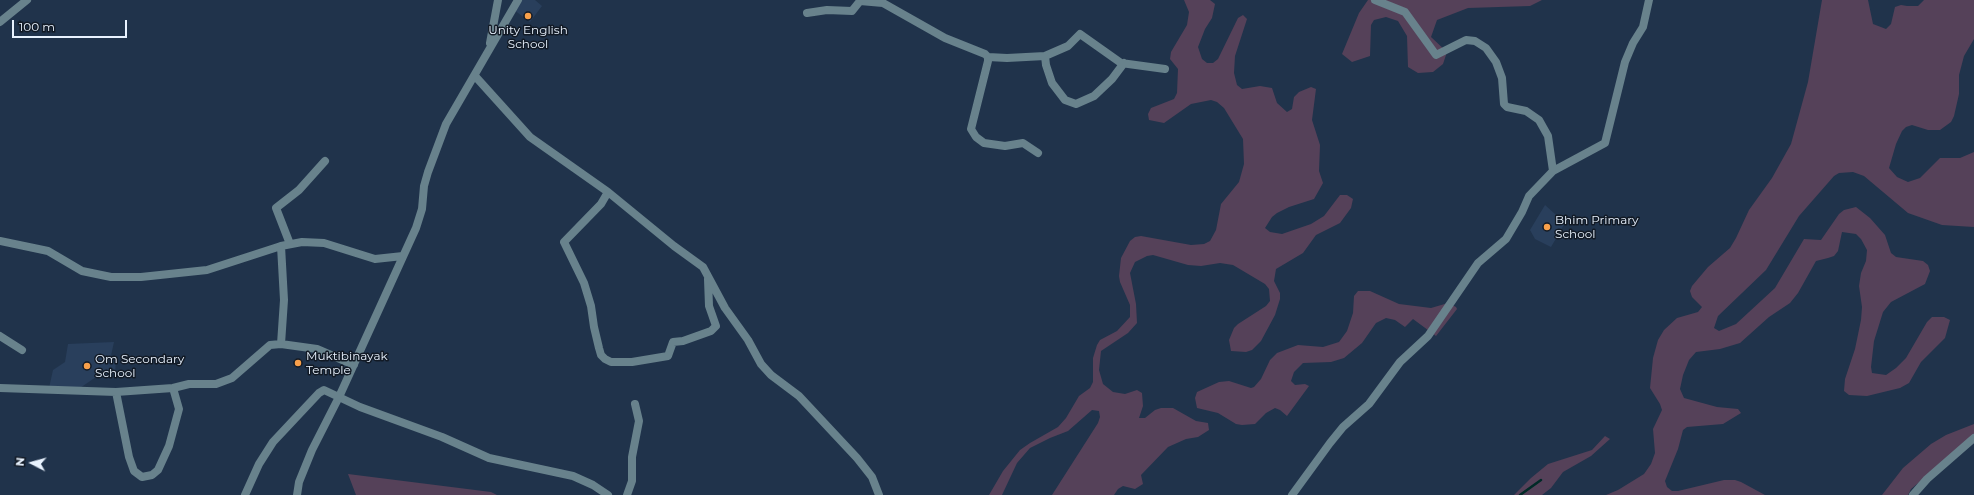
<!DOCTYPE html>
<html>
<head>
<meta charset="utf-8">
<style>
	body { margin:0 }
	#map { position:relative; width:1974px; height:495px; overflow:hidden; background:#20334b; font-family:Montserrat,sans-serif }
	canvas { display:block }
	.north { position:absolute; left:12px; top:443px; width:40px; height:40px; -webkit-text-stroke:3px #121a25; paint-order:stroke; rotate:276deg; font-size:11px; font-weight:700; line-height:16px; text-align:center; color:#e8f2fe }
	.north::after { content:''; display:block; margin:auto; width:14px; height:18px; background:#e8f2fe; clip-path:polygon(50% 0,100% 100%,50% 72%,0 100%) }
	.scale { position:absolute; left:12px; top:20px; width:115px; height:18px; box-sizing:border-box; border:2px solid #e8f2fe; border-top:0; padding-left:5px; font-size:12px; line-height:14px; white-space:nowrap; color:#e8f2fe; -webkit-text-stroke:3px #121a25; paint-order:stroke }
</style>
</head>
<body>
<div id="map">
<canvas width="1974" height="495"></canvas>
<div class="north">N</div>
<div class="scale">100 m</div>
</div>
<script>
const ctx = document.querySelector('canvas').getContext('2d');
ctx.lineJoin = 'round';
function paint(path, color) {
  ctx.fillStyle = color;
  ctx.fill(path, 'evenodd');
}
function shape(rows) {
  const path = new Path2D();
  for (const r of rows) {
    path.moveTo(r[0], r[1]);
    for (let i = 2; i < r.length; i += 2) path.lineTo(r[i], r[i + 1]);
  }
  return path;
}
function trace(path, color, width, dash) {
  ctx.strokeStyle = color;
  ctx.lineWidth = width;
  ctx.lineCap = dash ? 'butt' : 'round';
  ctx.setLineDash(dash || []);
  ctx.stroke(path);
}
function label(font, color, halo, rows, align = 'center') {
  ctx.font = font + ' Montserrat,sans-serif';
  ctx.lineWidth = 3;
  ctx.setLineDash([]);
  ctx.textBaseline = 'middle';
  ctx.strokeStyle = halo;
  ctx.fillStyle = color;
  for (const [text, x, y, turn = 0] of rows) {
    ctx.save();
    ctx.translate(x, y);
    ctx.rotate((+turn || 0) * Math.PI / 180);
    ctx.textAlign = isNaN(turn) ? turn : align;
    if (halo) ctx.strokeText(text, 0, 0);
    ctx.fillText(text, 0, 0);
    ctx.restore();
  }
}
paint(shape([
	[519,0,535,0,542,6,530,22,514,10],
	[1545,205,1565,223,1551,247,1535,239,1530,230],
	[114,342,110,360,116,360,115,374,96,377,80,388,49,388,53,370,65,362,68,344]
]), '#293f5c');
paint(shape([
	[1184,0,1210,0,1215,4,1212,18,1205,29,1198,47,1202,59,1207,63,1213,63,1218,59,1238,18,1243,15,1247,19,1235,56,1234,73,1237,85,1242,89,1260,86,1272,88,1277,103,1287,112,1292,109,1294,97,1299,92,1311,87,1316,89,1312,120,1320,145,1319,171,1323,183,1314,199,1289,207,1277,213,1272,217,1265,228,1270,232,1282,234,1311,224,1324,216,1340,195,1347,195,1353,199,1351,208,1340,223,1316,235,1303,253,1276,269,1274,281,1280,293,1280,299,1275,315,1261,341,1252,350,1246,352,1231,351,1229,340,1234,328,1238,324,1266,306,1270,301,1269,289,1265,284,1233,265,1220,263,1201,266,1188,265,1153,255,1147,256,1135,262,1130,273,1136,304,1137,323,1128,333,1101,351,1099,370,1103,384,1113,392,1125,394,1137,390,1142,393,1143,406,1139,418,1145,418,1155,410,1161,408,1173,408,1196,421,1208,423,1209,430,1198,437,1186,439,1168,447,1141,475,1143,484,1135,489,1123,486,1118,489,1114,495,1052,495,1098,423,1100,417,1099,411,1092,410,1068,431,1050,438,1030,448,1017,463,1002,495,989,495,1003,471,1020,450,1030,443,1058,427,1066,418,1079,396,1090,388,1093,382,1093,358,1097,345,1100,340,1117,331,1130,317,1130,305,1120,282,1119,276,1121,258,1130,241,1135,237,1141,236,1191,245,1204,244,1210,241,1216,230,1221,204,1239,182,1244,164,1243,139,1224,108,1217,102,1211,100,1191,104,1164,123,1149,120,1148,114,1151,108,1174,99,1177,93,1178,69,1170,59,1171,52,1187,25,1189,12],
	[1368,0,1542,0,1530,6,1468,8,1437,20,1431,37,1447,52,1443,64,1433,72,1418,73,1408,67,1407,36,1398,21,1386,17,1374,20,1371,25,1370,56,1352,62,1342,54,1359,13],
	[1822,0,1868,0,1873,24,1886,29,1891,24,1895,7,1901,5,1907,6,1918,6,1924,0,1974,0,1974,39,1964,56,1959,75,1959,94,1954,116,1951,122,1940,130,1928,130,1912,125,1906,127,1902,131,1896,144,1889,168,1897,177,1908,182,1920,178,1940,158,1960,158,1974,152,1974,227,1942,225,1908,213,1864,176,1853,172,1839,173,1834,176,1799,216,1766,270,1718,316,1714,328,1719,331,1736,324,1775,288,1804,239,1821,240,1839,214,1844,210,1856,207,1870,218,1885,235,1891,253,1896,257,1923,261,1928,265,1930,271,1925,284,1891,302,1883,312,1874,341,1871,367,1872,373,1886,375,1896,368,1906,358,1927,322,1932,317,1944,317,1950,320,1945,338,1921,362,1909,383,1900,388,1867,396,1849,395,1844,391,1845,379,1855,349,1861,320,1862,307,1859,286,1861,273,1866,261,1867,250,1861,239,1856,234,1842,232,1838,251,1834,256,1828,258,1816,261,1798,293,1790,303,1769,317,1740,343,1720,349,1696,352,1689,360,1683,375,1680,389,1684,398,1717,407,1738,409,1741,413,1723,424,1687,427,1683,430,1678,449,1665,481,1667,487,1672,491,1678,491,1724,480,1735,480,1741,482,1765,495,1606,495,1618,490,1644,474,1651,464,1655,453,1653,429,1662,410,1660,404,1650,388,1653,358,1658,340,1664,330,1677,318,1698,312,1702,307,1692,297,1690,291,1692,286,1708,267,1730,248,1736,238,1749,210,1772,178,1791,144,1808,82],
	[1358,291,1370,291,1399,304,1431,308,1448,303,1456,307,1457,309,1436,336,1413,319,1405,327,1395,320,1386,318,1376,323,1362,343,1344,358,1331,362,1303,363,1294,372,1291,381,1295,385,1305,384,1309,386,1287,416,1280,410,1275,408,1266,413,1255,424,1242,425,1236,424,1218,413,1197,408,1195,398,1197,392,1219,382,1229,381,1251,388,1254,387,1261,379,1270,360,1277,353,1298,345,1323,347,1339,342,1347,331,1353,313,1354,296],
	[1974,424,1974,443,1935,469,1911,489,1908,495,1882,495,1903,468,1931,444,1946,435],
	[1605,436,1610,439,1591,456,1563,472,1551,488,1542,495,1514,495,1531,478,1548,464,1592,450],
	[348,474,491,492,497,495,356,495]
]), '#554159');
trace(shape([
	[1520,495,1541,480]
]), '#012a27', 2.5);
trace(shape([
	[1375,0,1405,12,1436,55,1466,40,1475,41,1486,48,1496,62,1502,78,1504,104,1507,107,1526,111,1539,120,1548,136,1553,171],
	[807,13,827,10,852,11,860,1,883,3,945,38,985,54,988,57,988,61,971,129,976,137,984,143,1005,146,1023,143,1038,153],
	[0,22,27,0],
	[490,43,498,0],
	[1045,56,1046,65,1052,83,1065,100,1076,104,1094,96,1112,79,1124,63],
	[988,57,1007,58,1045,56,1068,46,1080,34,1121,63,1165,69],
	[475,76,530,137,608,192,674,246,703,267,725,308,748,340,761,364,771,375,799,396,857,458,872,477,879,495],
	[608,192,601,204,564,242,584,283,591,306,594,327,599,348,601,355,605,359,611,362,632,362,668,356,673,342,683,341,711,331,716,326,709,306,708,279],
	[0,241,48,251,82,271,111,277,141,277,207,270,281,246,302,242,324,243,375,259,403,256],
	[290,244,276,208,299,190,325,161],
	[281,246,284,300,281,344],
	[0,336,22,350],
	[0,388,116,392,173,388,189,384,216,384,232,378,270,345,281,344,317,349,354,365],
	[116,392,129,457,134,471,142,477,152,475,158,470,169,446,179,409,173,388],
	[245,495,259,464,273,442,319,393,324,390,360,407,442,437,489,458,573,476,593,485,608,495],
	[297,495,299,482,312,450,339,397,416,228,422,209,424,186,428,172,446,124,518,0],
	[627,495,632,481,632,457,639,421,635,404],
	[1292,495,1330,443,1343,427,1369,404,1400,362,1428,336,1478,263,1506,239,1522,212,1529,196,1553,171,1605,143,1625,62,1633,43,1643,27,1649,0],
	[1913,495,1927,479,1974,438]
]), '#68828c', 8);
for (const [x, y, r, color] of [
	[528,16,4,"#f8a04b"],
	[1547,227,4,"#f8a04b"],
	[298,363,4,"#f8a04b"],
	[87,366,4,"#f8a04b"]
]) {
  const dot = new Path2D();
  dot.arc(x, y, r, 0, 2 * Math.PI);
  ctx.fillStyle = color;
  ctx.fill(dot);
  trace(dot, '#121a25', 1.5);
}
label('12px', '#e8f2fe', '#121a25', [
	["Unity English",528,30,"center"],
	["School",528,44,"center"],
	["Bhim Primary",1555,220],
	["School",1555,234],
	["Muktibinayak",306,356],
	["Temple",306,370],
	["Om Secondary",95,359],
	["School",95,373]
], 'left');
</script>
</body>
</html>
